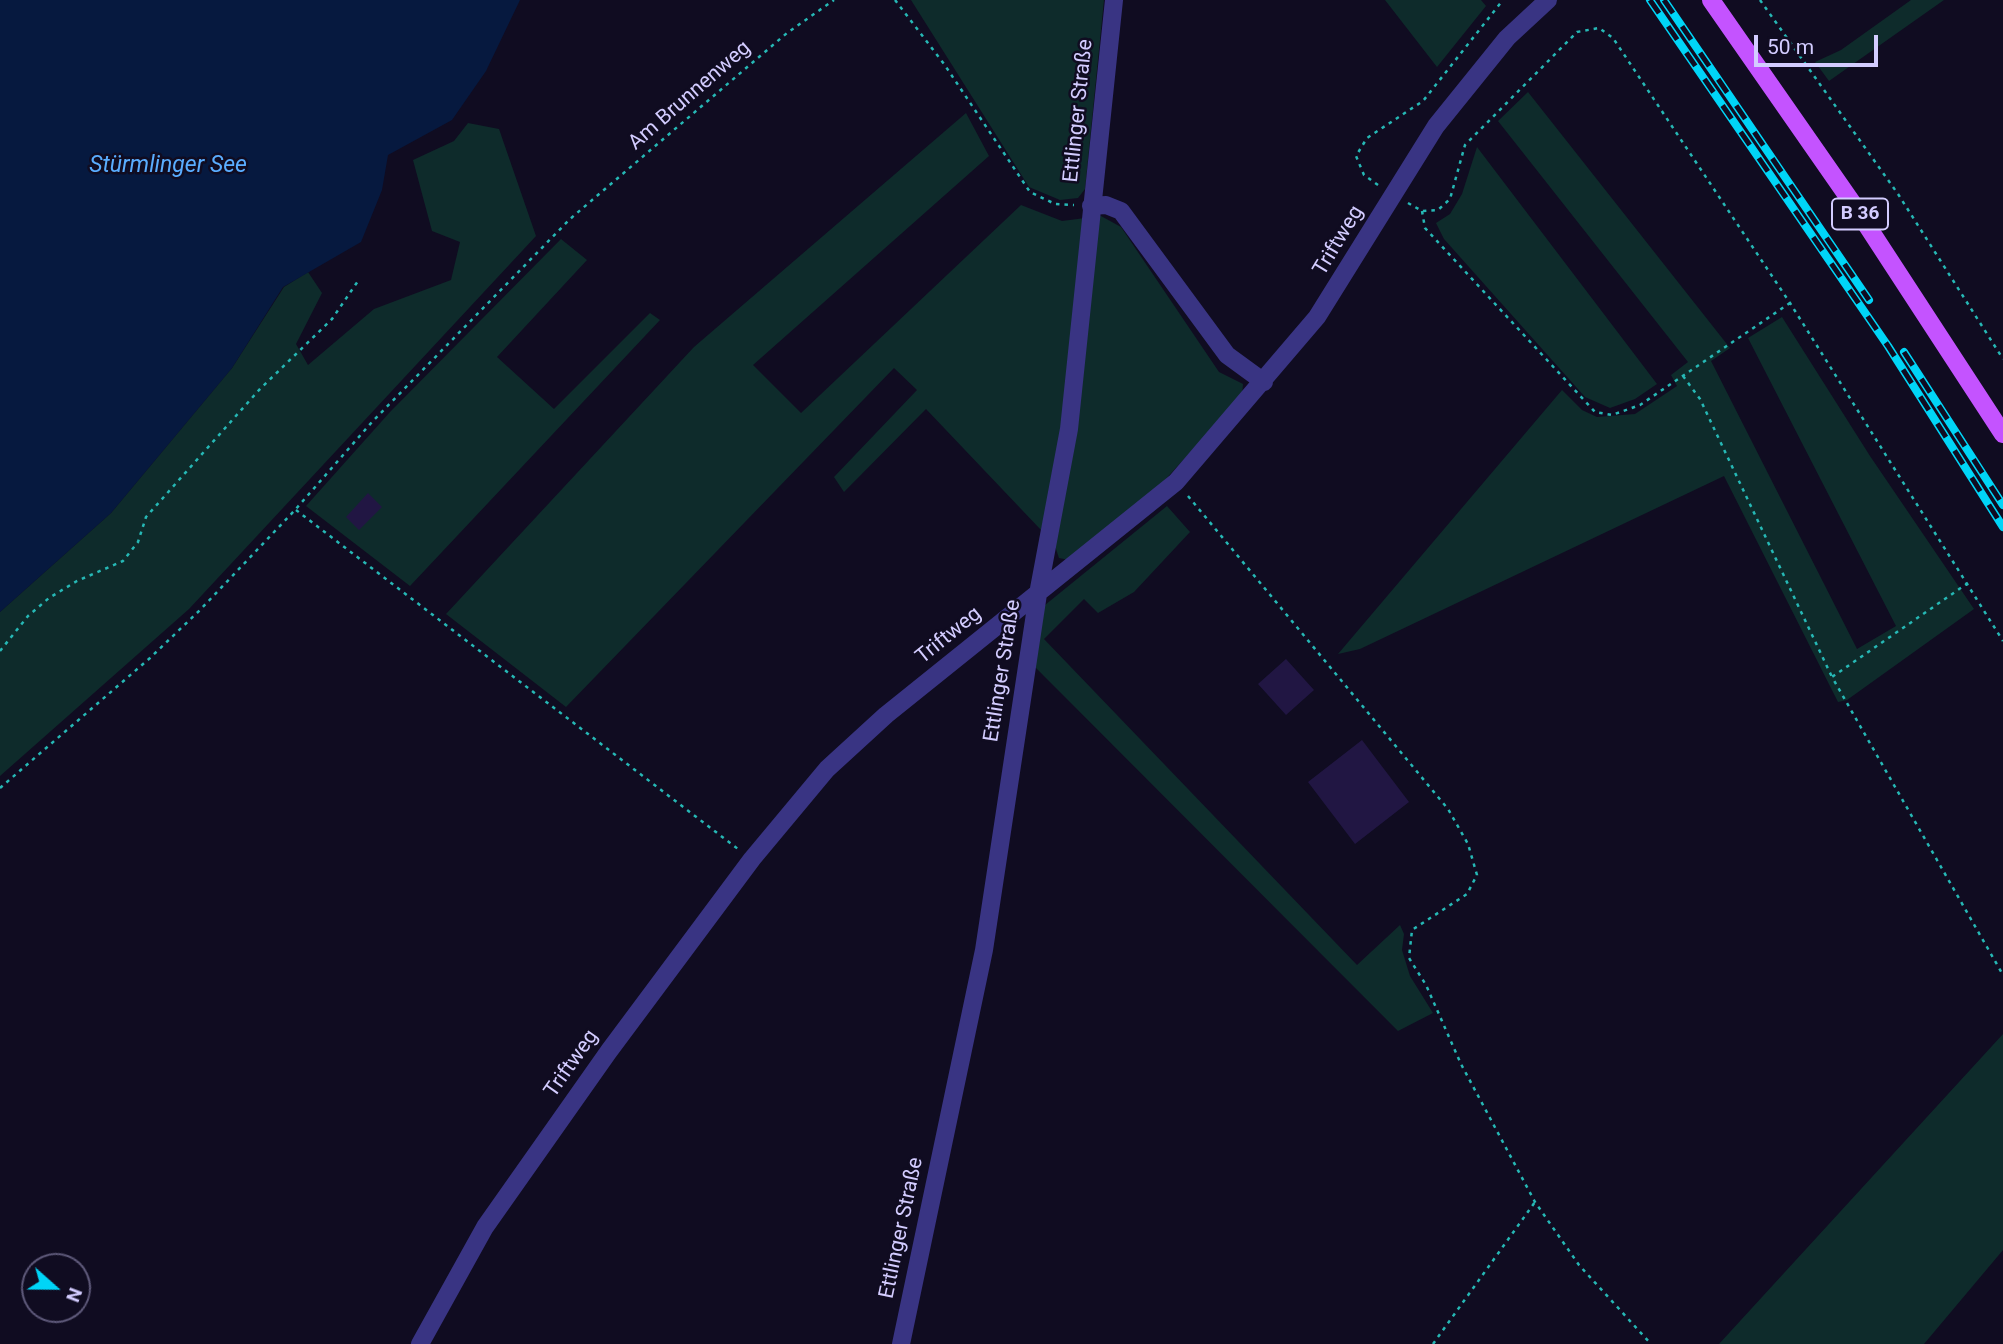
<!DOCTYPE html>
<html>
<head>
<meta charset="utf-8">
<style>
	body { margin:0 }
	#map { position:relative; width:2003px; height:1344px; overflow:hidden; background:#100c21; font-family:Roboto,sans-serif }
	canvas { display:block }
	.north { position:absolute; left:21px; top:1253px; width:70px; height:70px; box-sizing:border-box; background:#100c21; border:2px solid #5e597a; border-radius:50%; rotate:111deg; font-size:19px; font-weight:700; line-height:28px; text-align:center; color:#d3ccff }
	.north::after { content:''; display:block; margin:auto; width:24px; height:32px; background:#00d5f7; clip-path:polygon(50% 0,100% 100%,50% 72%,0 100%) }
	.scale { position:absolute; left:1754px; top:35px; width:124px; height:32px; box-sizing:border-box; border:4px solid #d3ccff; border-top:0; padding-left:9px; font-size:21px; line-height:24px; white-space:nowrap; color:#d3ccff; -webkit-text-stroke:5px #100c21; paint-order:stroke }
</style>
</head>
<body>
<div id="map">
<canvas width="2003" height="1344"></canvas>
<div class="north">N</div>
<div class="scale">50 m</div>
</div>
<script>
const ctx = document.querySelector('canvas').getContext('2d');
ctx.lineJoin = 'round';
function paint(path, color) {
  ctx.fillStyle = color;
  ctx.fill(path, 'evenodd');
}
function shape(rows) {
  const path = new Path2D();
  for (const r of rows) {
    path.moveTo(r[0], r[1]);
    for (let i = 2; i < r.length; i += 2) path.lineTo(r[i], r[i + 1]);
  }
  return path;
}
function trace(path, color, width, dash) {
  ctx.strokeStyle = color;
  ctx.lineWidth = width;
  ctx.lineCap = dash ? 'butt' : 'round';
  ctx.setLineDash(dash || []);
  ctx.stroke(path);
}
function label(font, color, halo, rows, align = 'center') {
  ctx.font = font + ' Roboto,sans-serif';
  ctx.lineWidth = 5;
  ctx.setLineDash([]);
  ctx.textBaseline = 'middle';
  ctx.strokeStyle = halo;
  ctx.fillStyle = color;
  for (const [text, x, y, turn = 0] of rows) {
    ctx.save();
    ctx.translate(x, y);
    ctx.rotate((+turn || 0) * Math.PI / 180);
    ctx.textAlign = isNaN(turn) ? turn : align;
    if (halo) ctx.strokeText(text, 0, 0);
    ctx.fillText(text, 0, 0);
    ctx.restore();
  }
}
paint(shape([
	[911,0,1104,0,1085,189,1078,198,1060,200,1029,187],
	[1385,0,1481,0,1486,6,1437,67],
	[1911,0,1944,0,1829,81,1815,62,1841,50],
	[1528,92,1730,348,1711,361,1857,649,1896,626,1748,338,1782,317,1870,456,1974,609,1847,700,1838,702,1724,476,1360,649,1338,654,1562,390,1582,410,1597,417,1635,414,1677,386,1671,375,1688,362,1498,121],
	[966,113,989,156,753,365,801,413,1021,205,1062,221,1101,216,1121,227,1219,372,1243,384,1242,396,1140,507,1069,560,1059,558,1054,543,1055,473,1041,530,926,409,844,492,834,477,917,390,894,368,566,707,446,614,694,347],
	[468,123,499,129,536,236,189,609,0,776,0,612,111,513,232,368,284,287,308,272,322,293,296,344,308,365,374,309,451,280,460,242,432,231,413,160,454,141],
	[1477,147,1657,384,1635,399,1610,408,1585,397,1444,239,1436,223,1450,214,1462,194],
	[561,239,587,260,497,357,554,409,650,313,660,320,410,586,306,506,390,412],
	[1167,506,1190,532,1134,592,1098,613,1084,599,1044,639,1357,965,1400,925,1404,934,1402,950,1410,976,1433,1013,1398,1031,1032,664,1036,630,1045,605],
	[2003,1034,2003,1250,1924,1344,1719,1344]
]), '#0e2b2b');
paint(shape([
	[0,0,520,0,486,71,452,120,388,155,382,190,361,242,283,287,232,368,111,513,0,612]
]), '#06193f');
paint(shape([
	[368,493,382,507,359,530,346,517],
	[1286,659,1314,690,1286,715,1258,684],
	[1362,740,1409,802,1355,844,1308,782]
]), '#211643');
trace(shape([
	[895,0,944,64,1030,192,1055,204,1074,205],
	[1760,0,1898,194,2003,359],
	[1378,185,1364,175,1356,156,1367,138,1423,101,1503,0],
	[1408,203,1422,211,1438,210,1450,199,1465,145,1577,32,1599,28,1613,38,1790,303,2003,641],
	[1422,211,1425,228,1595,412,1612,415,1640,405,1790,303],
	[1683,376,1700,399,1832,677],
	[1188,496,1448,809,1468,844,1477,875,1467,894,1412,930,1409,958,1426,985,1461,1064,1535,1202,1579,1265,1651,1344],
	[296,510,738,849],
	[1968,583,1832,677,2003,975],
	[0,651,28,616,49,598,77,581,123,561,138,542,146,517,259,390,332,319,358,281],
	[0,788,150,658,200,610,295,510,372,422,570,219,787,33,834,0],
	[1433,1344,1535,1202]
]), '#26b8b5', 2.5, [3.5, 5]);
trace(shape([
	[1091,206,1106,205,1121,211,1227,355,1264,382],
	[420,1344,485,1227,609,1051,752,859,827,769,886,715,1176,482,1317,317,1436,126,1507,38,1548,0],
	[901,1344,984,950,1038,594,1069,429,1114,0]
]), '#393483', 18);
trace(shape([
	[1711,0,1853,204,2003,434]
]), '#c453ff', 18);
const rail = shape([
	[1650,0,1888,346,2003,527],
	[1664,0,1869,300],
	[1904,352,2003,505]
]);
trace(rail, '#00d5f7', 8);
trace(rail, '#100c21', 5, [16]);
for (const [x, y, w] of [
	[1860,214,56]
]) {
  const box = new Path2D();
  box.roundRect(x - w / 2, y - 15.5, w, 31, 5);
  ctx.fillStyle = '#100c21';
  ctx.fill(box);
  trace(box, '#d3ccff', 2);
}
label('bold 19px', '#d3ccff', null, [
	["B 36",1860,214]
]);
label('21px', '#d3ccff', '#100c21', [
	["Am Brunnenweg",690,96,-41],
	["Ettlinger Straße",1079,111,-84],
	["Triftweg",1339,241,-59],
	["Triftweg",949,636,-39],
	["Ettlinger Straße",1003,671,-81],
	["Triftweg",572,1064,-55],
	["Ettlinger Straße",902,1228,-78]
]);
label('italic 23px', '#5aadff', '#100c21', [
	["Stürmlinger See",168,166]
]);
</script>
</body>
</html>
